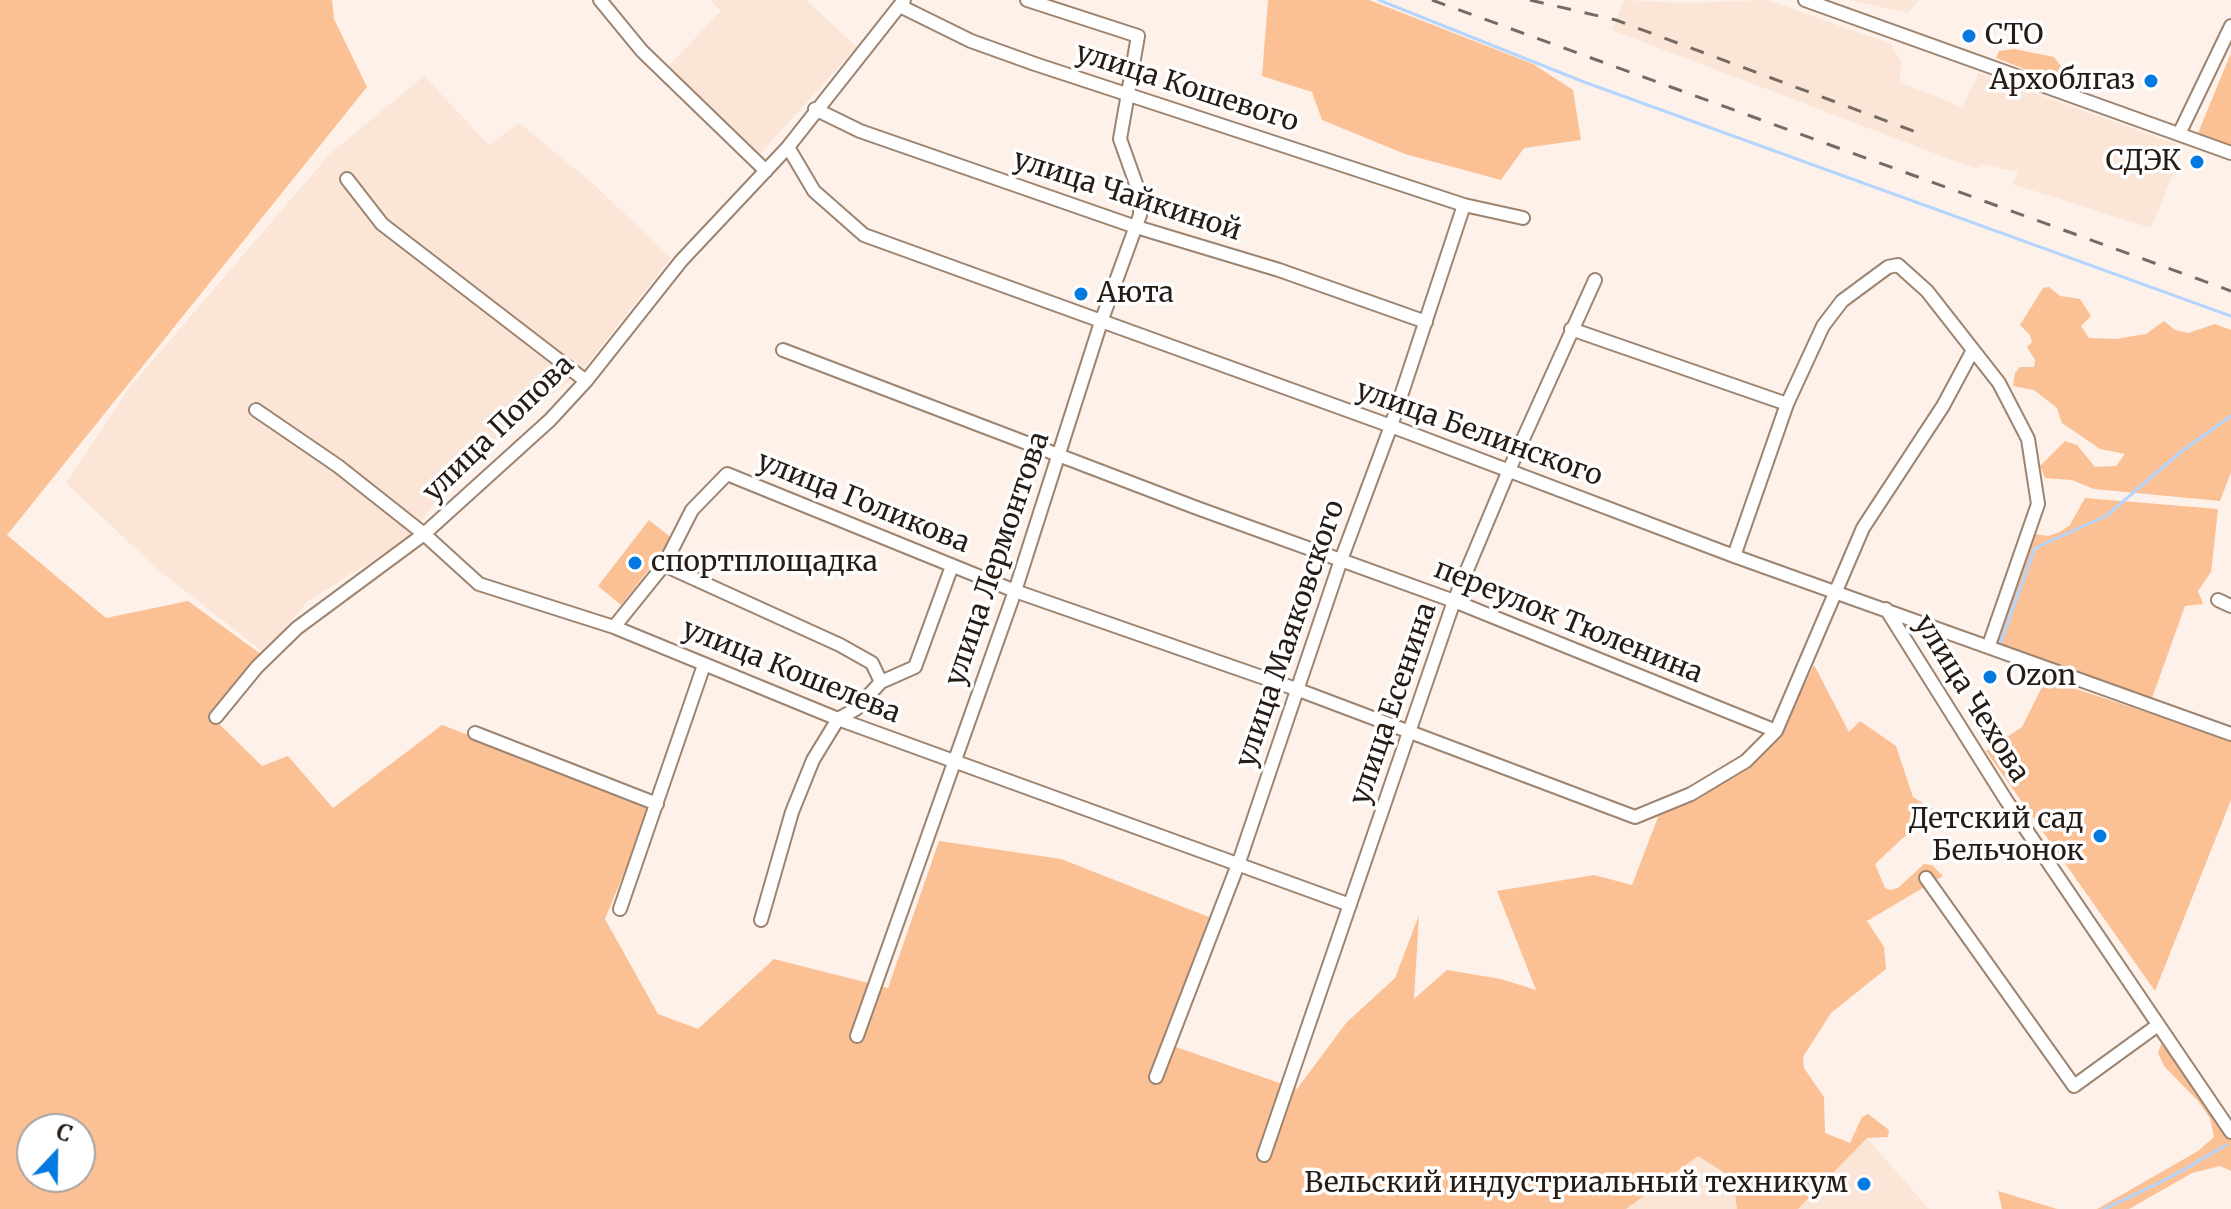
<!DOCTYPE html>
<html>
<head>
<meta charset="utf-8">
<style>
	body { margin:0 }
	#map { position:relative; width:2231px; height:1209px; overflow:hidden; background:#fdf1e9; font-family:Merriweather,serif }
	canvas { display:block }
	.north { position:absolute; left:16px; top:1113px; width:80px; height:80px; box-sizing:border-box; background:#fff; border:2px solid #a8a4a1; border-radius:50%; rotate:22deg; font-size:22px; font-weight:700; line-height:32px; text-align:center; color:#261c15 }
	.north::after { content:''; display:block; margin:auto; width:28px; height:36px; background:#047ae0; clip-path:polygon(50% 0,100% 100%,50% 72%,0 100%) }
</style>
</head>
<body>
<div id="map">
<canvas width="2231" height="1209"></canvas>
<div class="north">С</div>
</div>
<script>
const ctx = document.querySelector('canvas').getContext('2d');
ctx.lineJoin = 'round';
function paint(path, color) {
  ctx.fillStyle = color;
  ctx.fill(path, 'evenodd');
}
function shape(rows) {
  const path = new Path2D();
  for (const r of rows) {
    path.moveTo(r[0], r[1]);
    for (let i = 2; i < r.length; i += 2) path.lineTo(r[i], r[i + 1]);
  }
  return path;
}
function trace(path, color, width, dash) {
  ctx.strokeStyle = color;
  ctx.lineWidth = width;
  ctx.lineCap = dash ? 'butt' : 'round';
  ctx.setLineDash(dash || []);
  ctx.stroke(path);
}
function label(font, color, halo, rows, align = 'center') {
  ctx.font = font + ' Merriweather,serif';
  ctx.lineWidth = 7;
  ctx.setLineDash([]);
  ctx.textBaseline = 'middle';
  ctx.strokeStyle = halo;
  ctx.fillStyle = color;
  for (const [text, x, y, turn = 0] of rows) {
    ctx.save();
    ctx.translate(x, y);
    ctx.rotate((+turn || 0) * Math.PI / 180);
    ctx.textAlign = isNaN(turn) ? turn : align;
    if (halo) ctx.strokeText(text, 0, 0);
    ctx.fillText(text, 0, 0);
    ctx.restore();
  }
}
paint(shape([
	[710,0,806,0,857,47,758,156,667,68,721,11],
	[1624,0,1684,3,1767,0,1891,44,1902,63,1899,82,1962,107,1979,73,2184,147,2151,228,2012,184,2018,172,1981,164,1977,169,1960,163,1612,30],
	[1850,0,1919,0,1908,13],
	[424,76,489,145,519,123,590,181,671,258,580,373,521,418,449,483,409,538,308,601,264,653,155,567,66,483,130,387,329,155],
	[1867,1138,1929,1209,1798,1209,1843,1159],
	[1698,1156,1728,1175,1734,1188,1737,1209,1626,1209]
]), '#fbe5d6');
paint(shape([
	[0,0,332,0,334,19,367,87,7,535,106,618,188,601,262,655,212,717,262,766,288,756,333,808,442,725,652,805,605,919,658,1014,698,1029,774,959,888,988,939,841,1061,859,1209,917,1164,1043,1297,1089,1346,1023,1395,978,1419,915,1414,999,1447,970,1501,979,1536,990,1497,891,1594,875,1632,885,1660,812,1780,734,1814,665,1849,732,1860,721,1896,746,1913,797,1951,820,1930,823,1904,837,1875,864,1885,888,1890,890,1898,888,1924,864,1932,865,1943,876,1867,921,1884,947,1886,969,1831,1013,1803,1057,1804,1068,1824,1097,1825,1133,1850,1143,1862,1117,1868,1114,1889,1130,1888,1137,1867,1138,1798,1209,1737,1209,1734,1188,1728,1175,1698,1156,1626,1209,0,1209],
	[32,1129,80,1129,80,1177,32,1177],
	[1268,0,1369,0,1533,64,1573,90,1581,140,1524,148,1501,180,1405,154,1322,120,1312,92,1262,76],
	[2014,49,2054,57,2064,70,2064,80,2059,82,1996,58,1999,51],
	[2231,53,2231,145,2198,133],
	[2049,287,2060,296,2080,299,2091,316,2081,326,2089,338,2116,339,2146,334,2164,321,2175,330,2188,333,2215,324,2231,330,2231,472,2220,501,2094,489,2072,480,2045,478,2040,466,2065,441,2077,445,2095,467,2116,466,2125,454,2100,449,2062,423,2057,408,2034,390,2013,386,2015,373,2020,367,2034,367,2035,360,2027,347,2032,342,2030,335,2020,325,2043,288],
	[2085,498,2218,509,2211,572,2198,591,2203,604,2185,606,2151,701,1996,642,2034,534,2048,536,2060,532,2070,525],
	[649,520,673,539,621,605,598,586],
	[2046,679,2231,740,2231,800,2155,991,1986,751,2022,727],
	[2161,1044,2185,1071,2231,1140,2231,1171,2220,1166,2192,1173,2129,1209,2097,1209,2198,1151,2214,1137,2210,1118,2198,1101,2164,1066,2158,1053],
	[1998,1191,2057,1209,2002,1209]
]), '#fbc094');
trace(shape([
	[1379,0,1584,82,2231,316],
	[1838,600,1869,611],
	[1999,646,2035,548,2106,516,2182,451,2231,416],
	[2104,1209,2169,1178,2226,1145]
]), '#b3d5fe', 3);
const minor = shape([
	[600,0,642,51,766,171],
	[904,0,788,147,814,191,864,235,1391,426,1734,556,2231,734],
	[1805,0,2231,153],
	[900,6,971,41,1035,64,1464,205,1523,218],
	[815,109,860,131,1133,226,1279,270,1426,322],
	[2179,134,2231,26],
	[347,179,382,224,586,381],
	[1571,329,1787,404],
	[783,350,1197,508,1454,601,1776,731],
	[256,410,338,466,424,534,479,584,614,627,838,719,1350,905],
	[1734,556,1787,404,1823,326,1842,301,1888,267,1898,265,1927,291,1999,383,2028,439,2038,504,1989,645],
	[664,565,840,645,872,663,881,682],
	[2218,600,2231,606],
	[1886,609,2006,800,2231,1132],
	[614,627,664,565,692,510,727,474,1015,591,1296,689,1635,817,1691,794,1746,761,1776,731,1863,528,1943,406,1973,350],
	[216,717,257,667,297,628,424,534,550,420,586,381,681,261,788,147],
	[475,733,657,804],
	[1926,878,2074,1086,2158,1025],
	[620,909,704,665],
	[761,920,792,812,813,760,838,719,856,709,881,682,915,667,952,566],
	[857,1036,1015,591,1101,322,1140,215,1140,195,1120,139,1138,36,1027,0],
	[1156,1077,1239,862,1341,560,1391,426,1464,205],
	[1264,1155,1454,601,1509,470,1595,280]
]);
trace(minor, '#9d8471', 16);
trace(minor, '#fff', 12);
trace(shape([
	[1432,0,2231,291],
	[1530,0,1616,20,1916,132]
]), '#756a63', 3, [14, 14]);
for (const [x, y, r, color] of [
	[1969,36,8,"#047ae0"],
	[2151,81,8,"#047ae0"],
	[2197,162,8,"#047ae0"],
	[1081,294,8,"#047ae0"],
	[635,563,8,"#047ae0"],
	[1990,677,8,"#047ae0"],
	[2100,836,8,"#047ae0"],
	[1864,1184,8,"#047ae0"]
]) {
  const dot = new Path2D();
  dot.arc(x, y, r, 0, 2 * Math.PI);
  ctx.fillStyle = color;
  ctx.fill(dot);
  trace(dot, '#fff', 3);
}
label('28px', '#261c15', '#fff', [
	["СТО",1985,36],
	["Архоблгаз",2135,81,"right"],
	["СДЭК",2181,162,"right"],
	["Аюта",1097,294],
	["спортплощадка",651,563],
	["Ozon",2006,677],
	["Детский сад",2084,820,"right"],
	["Бельчонок",2084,852,"right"],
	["Вельский индустриальный техникум",1848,1184,"right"]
], 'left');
label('28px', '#261c15', '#fff', [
	["улица Кошевого",1187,88,18],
	["улица Чайкиной",1127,196,18],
	["улица Попова",499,429,-44],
	["улица Белинского",1479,434,20],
	["улица Голикова",863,503,22],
	["улица Лермонтова",998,559,-71],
	["переулок Тюленина",1568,622,22],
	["улица Маяковского",1291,634,-71],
	["улица Кошелева",791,672,22],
	["улица Чехова",1971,699,58],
	["улица Есенина",1394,704,-71]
]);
</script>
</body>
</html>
